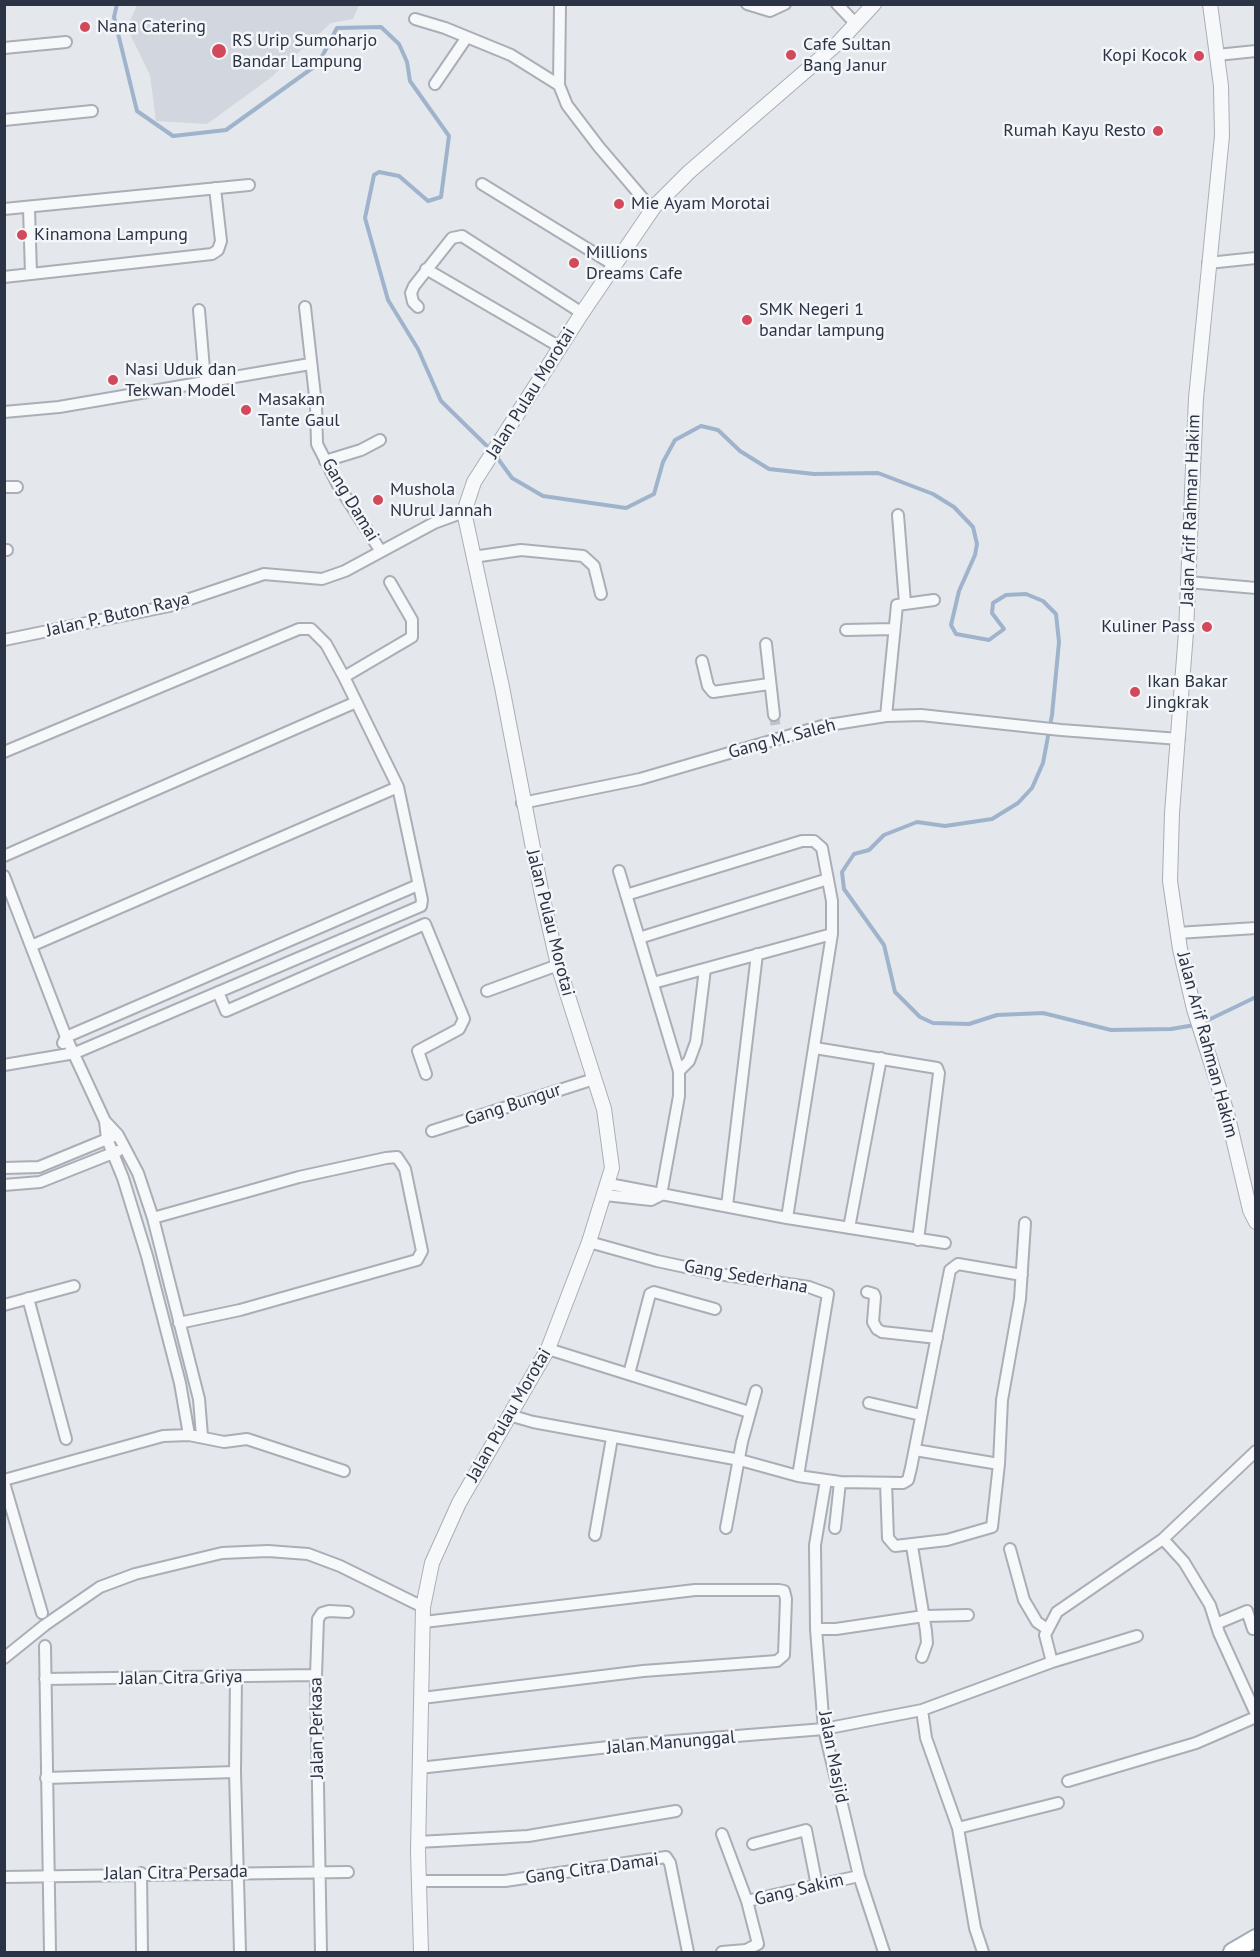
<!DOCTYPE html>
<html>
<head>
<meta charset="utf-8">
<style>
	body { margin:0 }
	#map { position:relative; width:1260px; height:1957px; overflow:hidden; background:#e4e7ec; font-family:"PT Sans",sans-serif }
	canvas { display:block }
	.frame { position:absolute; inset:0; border:6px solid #2b3445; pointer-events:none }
</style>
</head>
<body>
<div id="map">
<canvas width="1260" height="1957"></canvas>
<div class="frame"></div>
</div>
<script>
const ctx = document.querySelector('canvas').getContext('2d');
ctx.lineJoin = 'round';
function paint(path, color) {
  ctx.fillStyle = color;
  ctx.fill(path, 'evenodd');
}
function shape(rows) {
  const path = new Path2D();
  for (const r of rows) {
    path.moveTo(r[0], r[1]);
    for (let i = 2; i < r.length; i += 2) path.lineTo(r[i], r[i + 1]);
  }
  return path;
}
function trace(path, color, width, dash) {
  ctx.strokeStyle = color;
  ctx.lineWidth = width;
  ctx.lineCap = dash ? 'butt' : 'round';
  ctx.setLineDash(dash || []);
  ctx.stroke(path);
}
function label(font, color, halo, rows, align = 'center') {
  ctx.font = font + ' "PT Sans",sans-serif';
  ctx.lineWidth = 5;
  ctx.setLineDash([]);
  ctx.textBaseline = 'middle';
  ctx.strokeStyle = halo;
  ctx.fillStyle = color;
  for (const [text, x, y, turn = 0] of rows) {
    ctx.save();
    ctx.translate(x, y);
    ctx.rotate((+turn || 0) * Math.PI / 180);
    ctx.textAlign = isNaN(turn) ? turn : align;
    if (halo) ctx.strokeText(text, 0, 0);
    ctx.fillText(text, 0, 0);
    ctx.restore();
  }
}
paint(shape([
	[137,5,137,4,359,5,353,19,331,23,269,79,207,124,156,121,150,75,127,28]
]), '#d2d6de');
trace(shape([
	[117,4,114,17,137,111,173,136,226,130,318,64,337,28,381,27,399,44,407,62,410,81,449,136,441,197,428,201,399,176,379,172,374,175,365,218,388,300,418,349,441,401,491,450],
	[496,456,512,478,543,496,626,508,654,494,663,462,675,440,701,426,718,430,740,451,769,469,814,474,878,473,933,494,954,507,973,527,977,544,975,555,959,591,951,625,956,634,989,640,1004,629,992,613,993,603,1006,595,1026,594,1043,601,1056,614,1059,642,1052,715,1043,763,1032,788,1018,803,992,819,945,826,917,822,884,835,869,850,854,854,842,872,844,889,884,945,895,992,920,1017,933,1023,969,1024,997,1015,1043,1013,1111,1030,1171,1029,1195,1025],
	[1202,1023,1256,997]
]), '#9fb4cc', 4);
trace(shape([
	[774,715,776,729]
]), '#bfc3cb', 10, [10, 5]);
const minor = shape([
	[560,4,559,85,567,105,599,147,646,202,654,207],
	[747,4,770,11,785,4],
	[837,4,856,24],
	[415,19,445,28,511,55,559,85],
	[4,48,66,42],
	[1217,55,1256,51],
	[435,84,467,37],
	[4,120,92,111],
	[482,184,614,265],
	[29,208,31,274],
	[4,209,249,185],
	[1208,263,1256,258],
	[426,269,560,347],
	[4,277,212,254,218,250,221,241,215,188],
	[305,307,316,405,317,444,338,485,380,550],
	[418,307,413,302,411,293,414,286,452,238,462,236,582,313],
	[199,310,205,381],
	[4,412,59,407,310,364],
	[325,461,361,450,380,440],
	[4,487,17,487],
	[898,515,905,603],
	[4,550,7,550],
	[473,557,521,550,583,556,594,566,601,594],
	[1188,582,1256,588],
	[846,630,894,629],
	[4,640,169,606,264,574,322,579,345,571,434,523,464,512],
	[766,644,774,715],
	[702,661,708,686,713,692,769,684],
	[344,677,412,637,412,620,390,582],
	[886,716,897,605,934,600],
	[4,752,299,629,311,629,326,644,344,677,398,787,422,900,421,906,75,1053,4,1065],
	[522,803,640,779,822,726,886,716,921,715,1061,730,1179,739],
	[4,856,354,703],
	[4,876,66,1037,105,1121,118,1135,138,1173,153,1218,199,1399,202,1436],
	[626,895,802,841,814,841,822,848,832,901,832,934,787,1218],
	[1177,933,1256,928],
	[639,938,828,879],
	[31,946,398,787],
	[653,983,832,934],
	[487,991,558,965],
	[218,992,226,1011,425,924,464,1019,459,1029,418,1051,426,1074],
	[63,1043,66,1037,418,885],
	[815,1048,937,1068,939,1073,918,1240],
	[679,1071,689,1061,696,1042,705,969],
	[105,1121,107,1139,123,1178,147,1256,180,1383,189,1435],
	[432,1131,594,1079],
	[4,1168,39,1167,112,1137],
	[609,1184,787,1218,945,1243],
	[4,1185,40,1182,118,1151],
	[605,1195,651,1200,661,1195,679,1096,679,1071,619,871],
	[727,1206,757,954],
	[153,1218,299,1177,386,1158,397,1157,405,1169,422,1251,417,1260,240,1310,179,1323],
	[849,1228,881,1058],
	[589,1242,657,1261,718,1274,809,1287,828,1294,798,1476],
	[867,1292,874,1294,875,1297,873,1322,877,1329,882,1332,937,1338],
	[28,1298,66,1439],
	[4,1305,74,1286],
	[548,1349,749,1412],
	[629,1374,650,1294,654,1292,715,1309],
	[869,1403,921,1415],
	[509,1415,533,1422,740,1460,798,1476,840,1482,903,1483,908,1480,911,1468,950,1270,958,1264,1022,1275],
	[915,1450,999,1464],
	[4,1480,163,1436,189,1435,224,1442,247,1439,344,1471],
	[826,1480,815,1545,816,1629,824,1729,859,1876,884,1952],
	[4,1483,42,1613],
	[886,1483,888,1538,895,1546,947,1540,992,1527,999,1464,1002,1400,1020,1299,1025,1223],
	[726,1528,742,1442,756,1391],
	[835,1528,840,1482],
	[595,1535,612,1438],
	[1163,1539,1184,1562,1210,1605,1219,1633,1256,1714],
	[912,1546,926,1631,927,1643,922,1657],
	[1010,1549,1024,1600,1037,1622,1047,1629],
	[1216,1624,1247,1611,1253,1629,1256,1629],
	[816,1629,836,1629,924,1616,968,1615],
	[45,1646,50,1952],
	[4,1658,45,1625,100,1587,135,1574,222,1553,268,1551,308,1554,340,1566,423,1607],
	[1052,1662,1045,1635,1057,1612,1163,1539,1256,1451],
	[236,1677,235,1772,240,1952],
	[45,1679,316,1675],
	[422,1698,643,1671,777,1661,784,1655,786,1599,784,1591,779,1590,695,1590,424,1622],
	[922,1710,926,1738,958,1828,975,1928,983,1952],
	[419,1768,636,1744,824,1729,922,1710,1052,1662,1137,1636],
	[46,1778,235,1772],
	[1068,1781,1196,1743,1256,1717],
	[958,1828,1058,1803],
	[722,1834,747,1901],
	[418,1842,528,1836,676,1811],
	[753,1844,806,1830,817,1886],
	[141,1873,142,1952],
	[4,1877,348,1872],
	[420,1881,505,1881,666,1857,670,1863,688,1952],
	[321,1952,316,1675,318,1619,322,1613,329,1611,348,1612],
	[722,1952,746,1950,758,1944,747,1901,859,1876]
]);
const tertiary = shape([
	[1210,4,1221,86,1222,136,1196,398,1186,632,1172,813,1170,881,1180,949,1194,1009,1227,1113,1250,1210,1256,1222],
	[421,1952,418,1851,423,1607,432,1563,459,1503,548,1349,589,1242,612,1168,604,1109,558,965,542,895,502,687,464,512,474,482,582,313,654,207,689,172,838,43,874,4]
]);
const primary = shape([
	[1232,1952,1256,1938]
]);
trace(minor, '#a9aeb7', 14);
trace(tertiary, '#a9aeb7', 16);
trace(primary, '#a3abb8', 20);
trace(minor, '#f7f8fa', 10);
trace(tertiary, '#f7f8fa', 14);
trace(primary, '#fff', 16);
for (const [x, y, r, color] of [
	[85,27,6,"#d1495b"],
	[219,51,8,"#d1495b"],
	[791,55,6,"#d1495b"],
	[1199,56,6,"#d1495b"],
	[1158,131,6,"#d1495b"],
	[619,204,6,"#d1495b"],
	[22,235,6,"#d1495b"],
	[574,263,6,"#d1495b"],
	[747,320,6,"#d1495b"],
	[113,380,6,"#d1495b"],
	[246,410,6,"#d1495b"],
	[378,500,6,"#d1495b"],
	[1207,627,6,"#d1495b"],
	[1135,692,6,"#d1495b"]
]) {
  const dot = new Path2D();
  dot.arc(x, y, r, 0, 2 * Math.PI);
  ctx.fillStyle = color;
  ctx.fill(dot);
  trace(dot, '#f4f6f9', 2);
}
label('18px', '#2b3445', '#f4f6f9', [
	["Nana Catering",97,27],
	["RS Urip Sumoharjo",232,41],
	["Bandar Lampung",232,62],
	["Cafe Sultan",803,45],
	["Bang Janur",803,66],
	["Kopi Kocok",1187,56,"right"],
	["Rumah Kayu Resto",1146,131,"right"],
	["Mie Ayam Morotai",631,204],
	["Kinamona Lampung",34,235],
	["Millions",586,253],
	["Dreams Cafe",586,274],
	["SMK Negeri 1",759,310],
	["bandar lampung",759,331],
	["Nasi Uduk dan",125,370],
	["Tekwan Model",125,391],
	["Masakan",258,400],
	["Tante Gaul",258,421],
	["Mushola",390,490],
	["NUrul Jannah",390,511],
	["Kuliner Pass",1195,627,"right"],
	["Ikan Bakar",1147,682],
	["Jingkrak",1147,703]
], 'left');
label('18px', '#2b3445', '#f4f6f9', [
	["Jalan Pulau Morotai",531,393,-58],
	["Gang Damai",350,500,59],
	["Jalan Arif Rahman Hakim",1191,510,-88],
	["Jalan P. Buton Raya",118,615,-13],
	["Gang M. Saleh",782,739,-15],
	["Jalan Pulau Morotai",550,923,76],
	["Jalan Arif Rahman Hakim",1207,1045,75],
	["Gang Bungur",513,1105,-18],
	["Gang Sederhana",746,1277,10],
	["Jalan Pulau Morotai",509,1415,-60],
	["Jalan Citra Griya",181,1678,-1],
	["Jalan Perkasa",317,1728,-91],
	["Jalan Manunggal",671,1743,-5],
	["Jalan Masjid",833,1757,79],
	["Gang Citra Damai",592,1869,-8],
	["Jalan Citra Persada",176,1873,-1],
	["Gang Sakim",799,1890,-13]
]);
</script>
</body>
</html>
